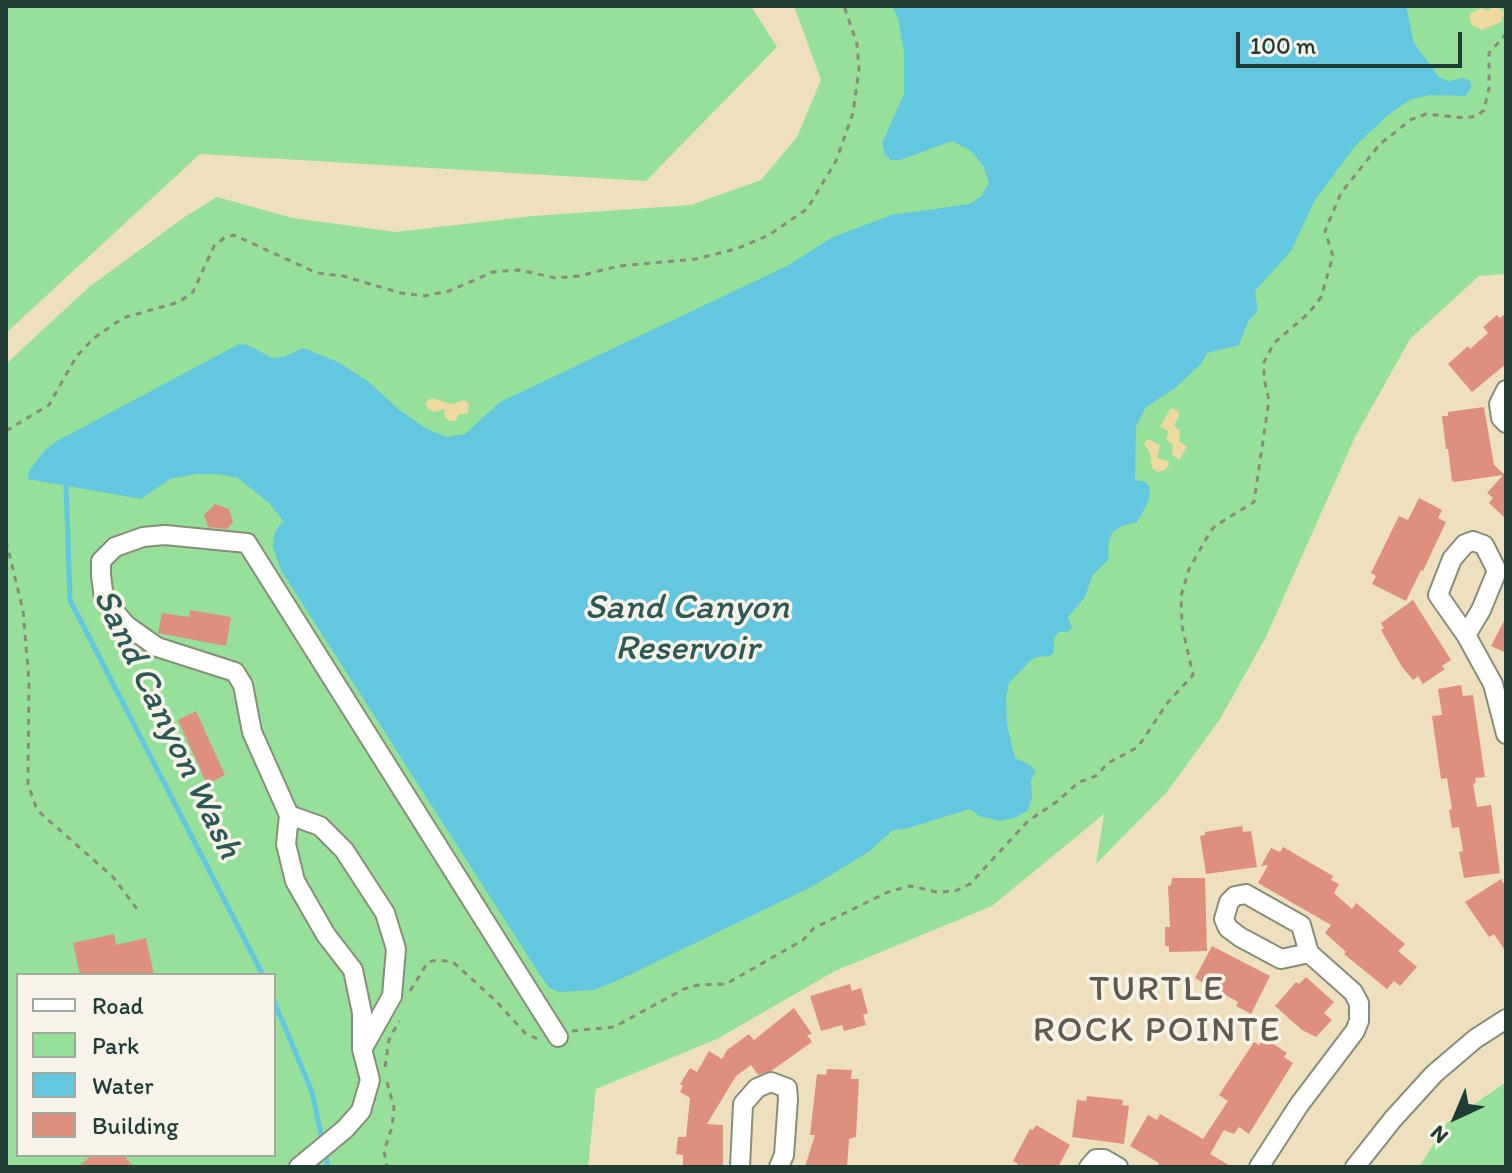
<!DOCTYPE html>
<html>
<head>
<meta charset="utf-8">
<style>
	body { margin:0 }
	#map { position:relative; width:1512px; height:1173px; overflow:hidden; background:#eee0bf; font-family:Itim,sans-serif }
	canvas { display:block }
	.frame { position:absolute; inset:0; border:8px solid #1f3d34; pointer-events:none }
	.legend { position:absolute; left:16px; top:973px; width:260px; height:184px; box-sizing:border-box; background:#f7f3e8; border:2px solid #a1aaa0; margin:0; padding:10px 14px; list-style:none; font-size:24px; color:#1f3d34 }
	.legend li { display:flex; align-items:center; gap:16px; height:40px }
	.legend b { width:40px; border:2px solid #a1aaa0 }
	.north { position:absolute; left:1416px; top:1077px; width:80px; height:80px; -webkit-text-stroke:6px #f7f3e8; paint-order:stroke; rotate:224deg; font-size:22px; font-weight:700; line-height:32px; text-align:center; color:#1f3d34 }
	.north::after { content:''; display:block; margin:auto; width:28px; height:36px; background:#1f3d34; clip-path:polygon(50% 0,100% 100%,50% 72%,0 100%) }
	.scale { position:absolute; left:1236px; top:32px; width:226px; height:36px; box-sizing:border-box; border:4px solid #1f3d34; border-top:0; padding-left:10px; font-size:24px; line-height:28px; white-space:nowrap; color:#1f3d34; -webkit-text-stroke:6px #f7f3e8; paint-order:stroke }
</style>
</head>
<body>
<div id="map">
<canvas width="1512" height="1173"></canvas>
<div class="frame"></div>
<ul class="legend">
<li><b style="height:10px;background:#fff"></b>Road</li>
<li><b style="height:22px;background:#97e09a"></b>Park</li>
<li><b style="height:22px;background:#62c7df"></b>Water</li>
<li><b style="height:22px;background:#de8f7e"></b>Building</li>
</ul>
<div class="north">N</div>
<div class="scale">100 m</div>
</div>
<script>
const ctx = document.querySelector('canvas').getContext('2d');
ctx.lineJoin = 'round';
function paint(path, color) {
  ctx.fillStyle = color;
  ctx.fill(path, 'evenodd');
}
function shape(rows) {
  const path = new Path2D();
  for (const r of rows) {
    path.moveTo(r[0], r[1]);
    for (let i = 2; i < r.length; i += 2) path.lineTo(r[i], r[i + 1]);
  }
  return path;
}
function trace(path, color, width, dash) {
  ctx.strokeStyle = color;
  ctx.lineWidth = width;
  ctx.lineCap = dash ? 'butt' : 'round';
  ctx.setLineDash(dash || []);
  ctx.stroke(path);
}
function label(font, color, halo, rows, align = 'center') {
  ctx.font = font + ' Itim,sans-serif';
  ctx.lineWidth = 7;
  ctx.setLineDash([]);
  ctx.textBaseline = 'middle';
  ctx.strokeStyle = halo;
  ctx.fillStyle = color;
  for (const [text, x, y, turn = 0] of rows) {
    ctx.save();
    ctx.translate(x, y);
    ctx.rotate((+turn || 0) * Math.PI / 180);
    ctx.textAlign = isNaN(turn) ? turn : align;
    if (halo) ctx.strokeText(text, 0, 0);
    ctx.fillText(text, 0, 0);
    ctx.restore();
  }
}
paint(shape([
	[6,6,751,6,777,47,646,181,200,154,6,333],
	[794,6,1506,6,1506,274,1479,276,1410,339,1355,437,1266,637,1220,719,1167,792,1096,864,1104,814,992,906,835,971,717,1039,596,1089,588,1167,6,1167,6,364,89,287,186,216,217,197,293,218,396,232,533,216,691,205,761,180,797,137,821,80],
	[18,975,274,975,274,1155,18,1155],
	[1506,1082,1506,1167,1419,1167,1447,1123]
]), '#97e09a');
paint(shape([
	[1494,7,1498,7,1504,13,1501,22,1482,30,1472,25,1469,18,1471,13,1481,8,1487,11],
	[432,398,451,404,464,400,469,404,468,411,466,414,459,414,455,421,450,421,445,418,444,409,434,412,427,408,426,402],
	[1171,408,1178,411,1179,416,1174,425,1180,431,1179,441,1187,447,1179,460,1172,454,1173,445,1166,439,1169,432,1160,426],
	[1148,439,1160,445,1157,458,1168,461,1169,465,1165,470,1158,472,1152,468,1150,453,1144,444]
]), '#eeda9e');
paint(shape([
	[892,6,1406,6,1414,43,1439,77,1449,81,1464,78,1471,82,1471,88,1465,96,1431,95,1411,99,1388,115,1355,146,1315,200,1291,251,1255,291,1258,310,1248,322,1239,345,1207,353,1201,364,1175,388,1146,407,1136,426,1135,480,1146,482,1149,487,1150,496,1147,505,1137,522,1120,527,1112,533,1109,541,1108,560,1092,576,1085,597,1068,617,1072,628,1067,632,1059,632,1054,638,1054,652,1050,656,1037,657,1030,661,1009,683,1006,697,1007,724,1015,758,1030,765,1036,772,1031,780,1032,799,1027,811,1014,818,1000,821,979,816,970,809,905,829,893,830,870,851,813,886,623,978,594,990,559,992,550,988,542,978,281,570,273,547,274,535,278,527,284,522,269,503,238,478,217,474,195,474,170,479,141,499,28,479,29,471,44,451,57,441,239,344,248,345,272,358,284,357,303,348,338,362,369,382,398,409,427,429,447,437,465,434,500,402,789,265,831,238,891,215,969,204,981,197,989,183,983,165,971,151,952,141,900,160,891,160,885,155,882,143,904,94,904,53,898,18]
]), '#62c7df');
trace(shape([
	[68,484,66,486,70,600,263,975],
	[274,1001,312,1092,323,1143],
	[325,1153,328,1167]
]), '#62c7df', 5);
paint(shape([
	[1506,313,1506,364,1472,392,1448,364,1468,346,1470,349,1488,333,1483,327,1497,315,1500,318],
	[1484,407,1494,465,1504,474,1506,472,1506,519,1489,503,1493,498,1487,493,1503,475,1455,482,1452,481,1448,449,1446,449,1442,416,1448,416,1448,412],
	[1419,498,1442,510,1438,518,1446,522,1423,571,1421,570,1406,601,1372,584,1376,576,1371,573,1399,516,1408,520],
	[215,504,229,509,233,522,227,529,208,527,204,515],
	[1413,600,1451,660,1442,666,1445,669,1423,684,1418,676,1413,680,1402,667,1381,630,1384,628,1381,623],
	[190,610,231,617,226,646,158,633,162,613,189,617],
	[1506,617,1506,653,1491,646],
	[1461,685,1463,696,1473,695,1485,777,1475,778,1476,783,1473,784,1477,807,1491,805,1500,873,1464,878,1459,852,1463,851,1459,827,1452,828,1449,810,1452,809,1447,778,1441,779,1432,716,1442,715,1438,689],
	[196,711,225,775,207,784,178,720],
	[1242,826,1243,832,1251,831,1257,867,1206,874,1200,836,1205,835,1205,832],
	[1283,847,1333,876,1331,880,1339,884,1334,893,1352,909,1356,903,1405,944,1398,951,1417,967,1400,986,1394,981,1387,989,1344,954,1346,952,1325,933,1331,925,1258,883,1268,865,1261,866,1271,848,1280,852],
	[1172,878,1205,878,1207,951,1169,952,1169,946,1165,946,1165,927,1170,927,1168,886,1171,885],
	[1501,879,1506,887,1506,952,1494,934,1489,937,1465,902],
	[114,934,116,945,146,938,154,975,80,975,73,943],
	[1212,946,1270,976,1251,1014,1236,1006,1238,1002,1195,978],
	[1306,977,1334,1002,1324,1013,1332,1020,1316,1037,1302,1030,1275,1006,1296,982,1299,984],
	[850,984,852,991,861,988,868,1013,863,1015,866,1025,844,1031,842,1025,821,1031,810,996],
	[794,1008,812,1034,807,1035,812,1042,771,1071,758,1075,751,1065,736,1076,707,1124,723,1125,723,1167,683,1167,683,1155,676,1154,678,1137,686,1137,690,1098,680,1092,683,1086,680,1084,690,1068,697,1072,709,1051,722,1059,727,1050,749,1034,754,1040],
	[1264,1038,1287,1053,1284,1057,1293,1063,1249,1134,1239,1127,1234,1134,1224,1130,1210,1154,1232,1167,1157,1167,1159,1163,1130,1146,1148,1115,1157,1120,1160,1114,1203,1139,1228,1101,1219,1095,1254,1042,1259,1045],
	[827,1069,852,1070,851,1079,859,1079,856,1137,849,1139,847,1167,805,1167,815,1135,810,1135,817,1074,826,1075],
	[1087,1096,1123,1100,1122,1105,1129,1106,1124,1144,1072,1137,1077,1100,1086,1101],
	[1036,1125,1070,1145,1058,1167,1016,1167,1018,1164,1013,1161,1030,1129,1033,1130],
	[92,1155,123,1155,134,1167,78,1167]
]), '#de8f7e');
const minor = shape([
	[1506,390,1499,404,1501,418,1506,423],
	[1466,635,1481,610,1497,571,1484,545,1473,541,1465,544,1452,559,1438,595,1466,635,1493,684,1506,734],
	[289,815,320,826,344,850,385,913,396,949,392,996,364,1046],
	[299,1167,345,1129,361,1111,370,1080,362,1049,362,1013,353,970,326,935,295,881,286,844,289,815,252,732,243,685,235,672,157,647,126,625,104,599,101,575,101,561,115,547,143,537,165,535,247,543,558,1037],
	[740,1167,743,1104,757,1088,771,1082,787,1088,788,1099,784,1155,779,1167],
	[1089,1167,1096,1159,1104,1159,1118,1167],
	[1259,1167,1299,1105,1355,1031,1359,1021,1359,1003,1353,992,1309,953,1301,925,1246,894,1235,896,1229,902,1224,919,1228,928,1240,937,1281,959,1309,953],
	[1355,1167,1393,1119,1434,1074,1475,1039,1506,1019]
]);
trace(minor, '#868e7a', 22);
trace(shape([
	[6,431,49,405,76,357,94,338,123,318,179,302,193,292,214,246,224,238,234,235,317,273,343,276,401,293,424,296,449,291,493,272,519,270,556,278,579,276,619,266,696,259,736,249,769,235,807,209,836,161,853,113,859,69,857,44,844,6],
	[6,541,23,610,29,681,28,784,37,810,113,877,137,909],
	[410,991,428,962,437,960,453,962,496,1001,525,1033,542,1041],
	[572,1031,614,1027,684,989,698,985,726,984,803,940,814,928,888,892,910,886,937,892,955,891,970,884,1027,822,1059,800,1079,782,1096,776,1108,763,1138,747,1168,702,1193,675,1182,626,1181,596,1189,569,1210,532,1215,526,1254,502,1269,400,1264,379,1264,362,1274,343,1309,313,1321,297,1333,256,1325,231,1341,193,1380,144,1412,119,1426,114,1464,118,1477,116,1484,110,1489,88,1489,53,1506,34],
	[385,1067,389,1040,399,1021],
	[387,1082,394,1108,392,1127,384,1151,387,1167]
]), '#868e7a', 3, [6, 6]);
trace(minor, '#fff', 18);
label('italic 36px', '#2c5956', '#f7f3e8', [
	["Sand Canyon",687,609],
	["Reservoir",687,650],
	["Sand Canyon Wash",166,724,64]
]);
ctx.letterSpacing = '2px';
label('36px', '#625a4e', '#f7f3e8', [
	["TURTLE",1157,991],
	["ROCK POINTE",1157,1032]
]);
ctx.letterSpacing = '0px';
</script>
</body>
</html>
